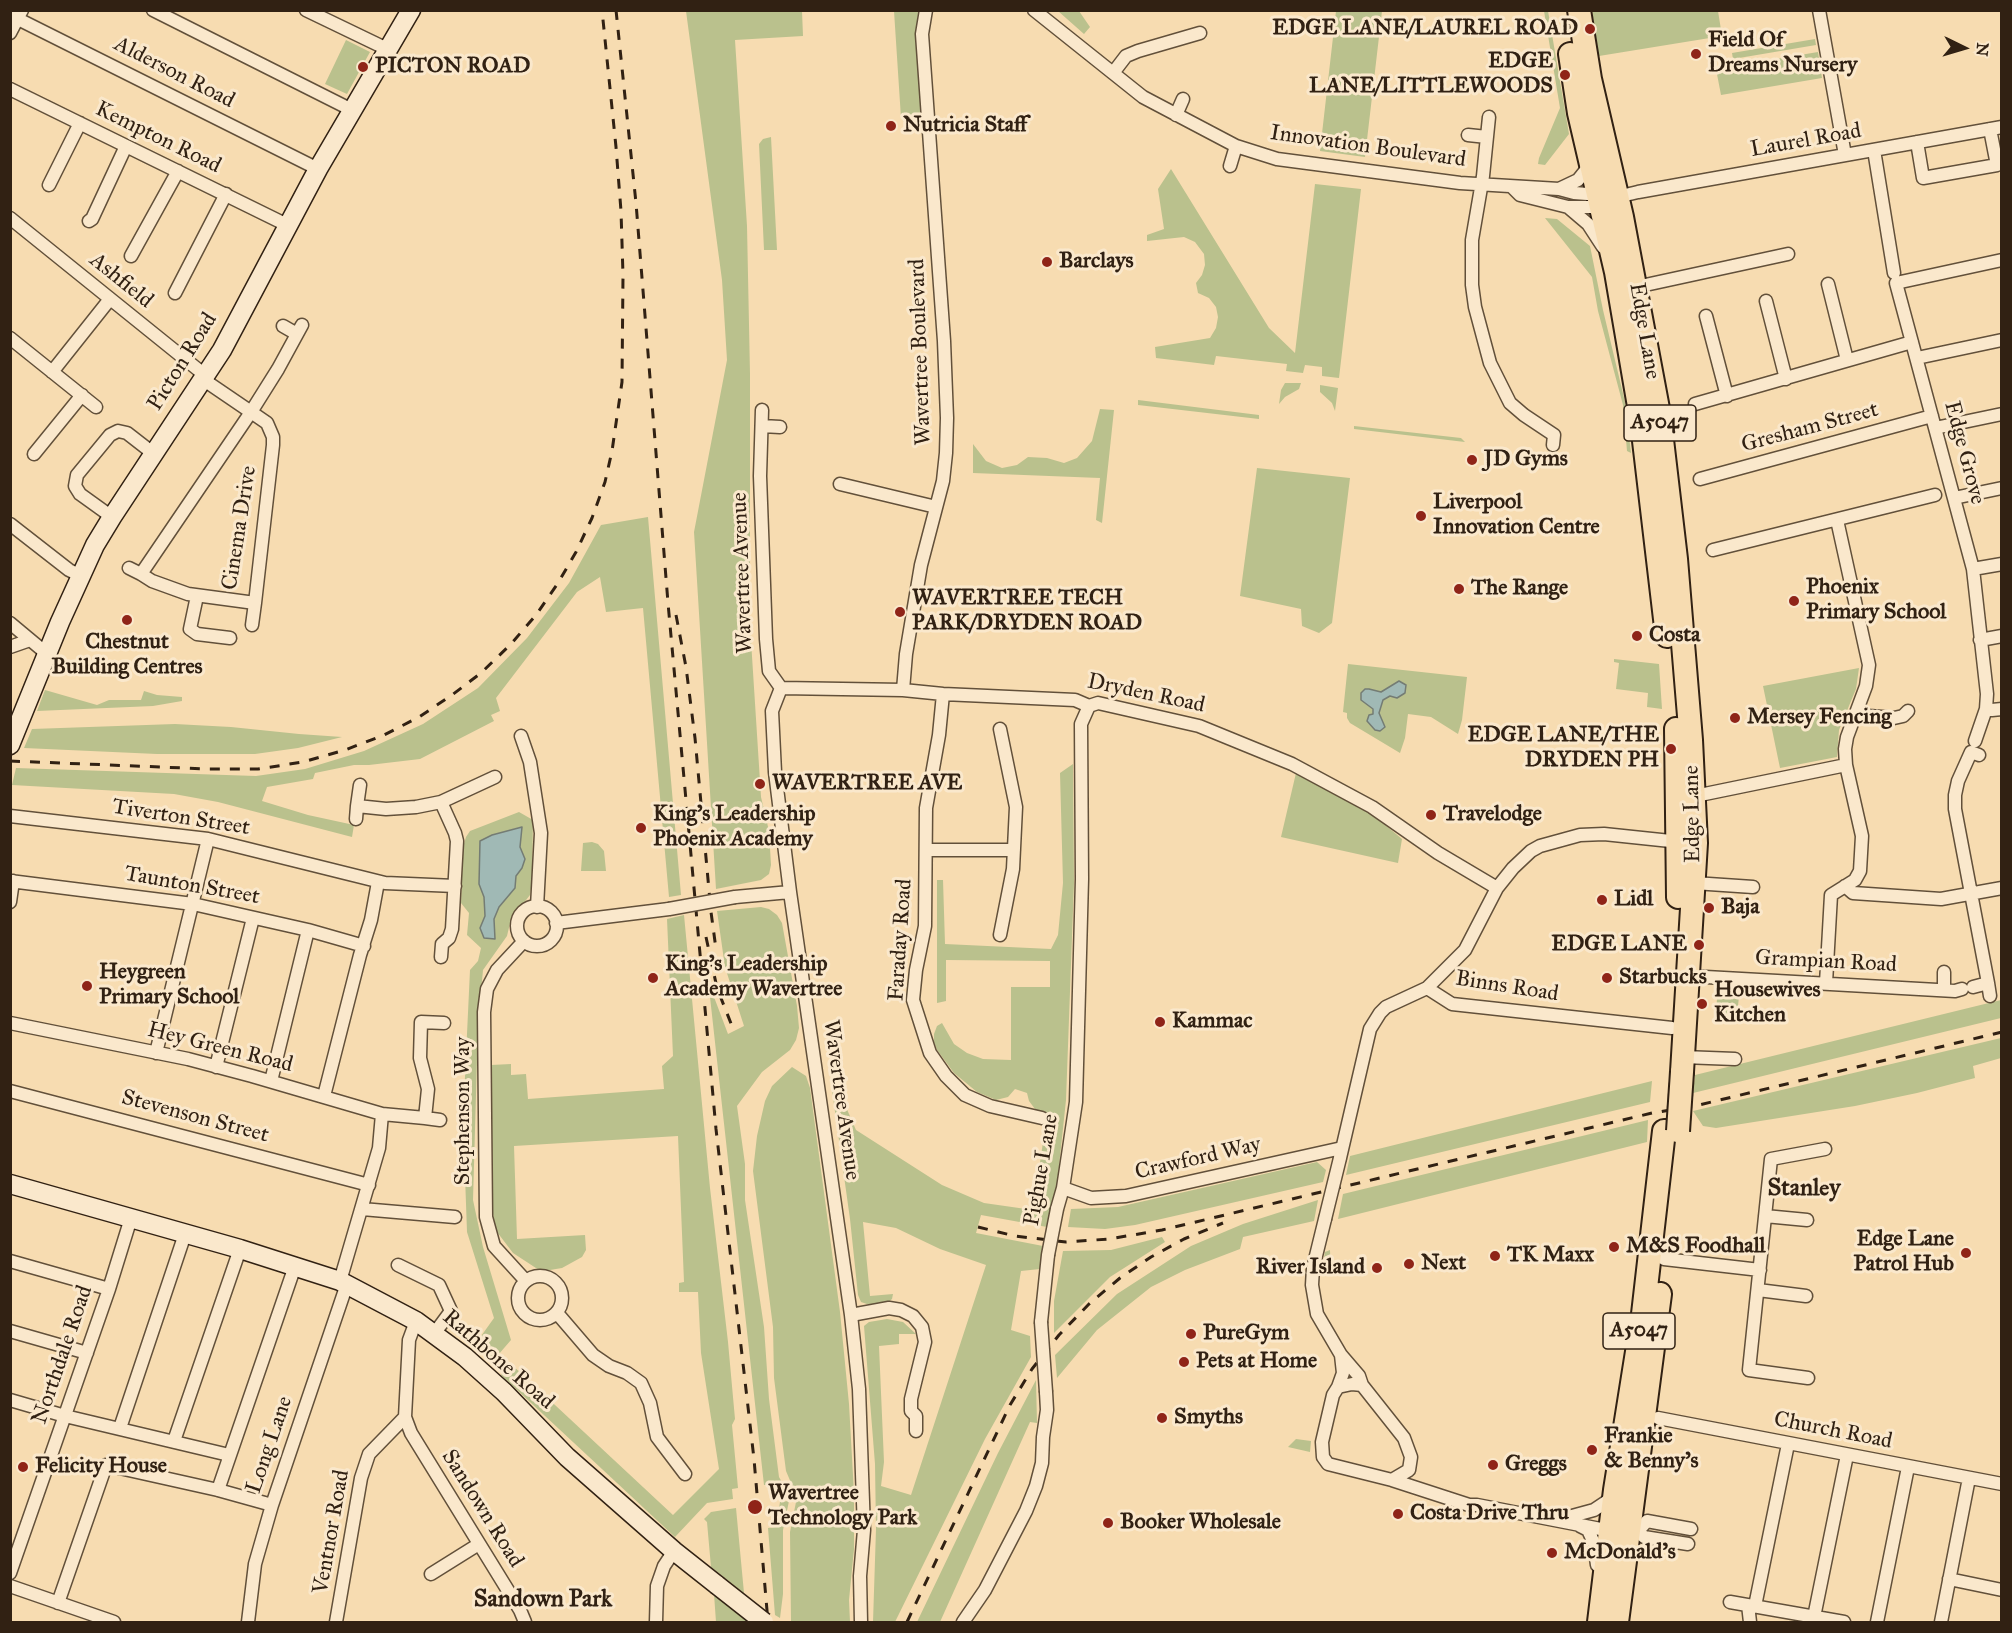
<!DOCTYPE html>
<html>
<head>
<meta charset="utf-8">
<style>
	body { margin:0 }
	#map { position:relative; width:2012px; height:1633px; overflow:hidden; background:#f7dcb1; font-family:"IM FELL Great Primer",serif }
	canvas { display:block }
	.frame { position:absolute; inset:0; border:12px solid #312113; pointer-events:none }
	.north { position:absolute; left:1934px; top:18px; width:60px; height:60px; -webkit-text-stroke:4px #fae8cc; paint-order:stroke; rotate:95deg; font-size:16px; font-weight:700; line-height:24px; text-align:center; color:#312113 }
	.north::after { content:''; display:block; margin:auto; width:21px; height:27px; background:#312113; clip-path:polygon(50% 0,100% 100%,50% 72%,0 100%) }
</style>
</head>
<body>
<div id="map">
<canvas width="2012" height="1633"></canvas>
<div class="frame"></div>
<div class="north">N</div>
</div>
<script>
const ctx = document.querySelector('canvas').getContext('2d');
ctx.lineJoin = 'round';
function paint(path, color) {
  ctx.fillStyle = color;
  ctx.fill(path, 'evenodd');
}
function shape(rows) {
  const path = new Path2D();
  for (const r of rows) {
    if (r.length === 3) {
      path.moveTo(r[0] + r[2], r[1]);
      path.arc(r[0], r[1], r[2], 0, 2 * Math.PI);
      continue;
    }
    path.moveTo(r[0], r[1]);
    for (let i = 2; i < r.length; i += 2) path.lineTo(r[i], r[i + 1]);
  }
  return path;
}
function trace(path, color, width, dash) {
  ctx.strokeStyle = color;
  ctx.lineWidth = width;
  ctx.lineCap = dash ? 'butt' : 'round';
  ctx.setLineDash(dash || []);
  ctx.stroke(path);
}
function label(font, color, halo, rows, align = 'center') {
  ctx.font = font + ' "IM FELL Great Primer",serif';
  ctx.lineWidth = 6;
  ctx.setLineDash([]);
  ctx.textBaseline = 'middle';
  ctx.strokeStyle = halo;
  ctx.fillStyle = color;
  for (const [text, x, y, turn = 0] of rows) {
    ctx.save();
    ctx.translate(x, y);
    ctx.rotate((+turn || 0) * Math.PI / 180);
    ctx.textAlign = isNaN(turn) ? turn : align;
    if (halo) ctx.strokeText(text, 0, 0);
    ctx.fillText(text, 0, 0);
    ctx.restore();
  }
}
paint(shape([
	[686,11,802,11,803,36,735,40,747,226,750,374,750,625,761,797,769,831,771,865,769,874,761,880,716,889,694,532,727,360,722,280],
	[894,11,918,11,917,53,923,113,921,117,914,122,904,122,901,118],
	[1058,11,1079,11,1090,27,1084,34],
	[1336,11,1382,11,1365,157,1320,151],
	[1544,11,1548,11,1569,134,1545,165,1538,164,1539,158,1560,108],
	[1592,11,1718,11,1722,36,1599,56],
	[1815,39,1816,45,1733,59,1732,53],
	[346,40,370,52,347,94,325,84],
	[1818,52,1822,78,1721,95,1716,69],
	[771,137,777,250,764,250,759,144,763,139],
	[1171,169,1269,328,1295,353,1315,184,1361,189,1339,378,1322,376,1322,367,1305,365,1303,373,1286,371,1287,364,1216,356,1214,365,1156,358,1155,347,1210,338,1216,328,1218,317,1216,307,1209,298,1198,293,1196,283,1202,275,1205,265,1204,254,1195,242,1184,237,1147,241,1147,235,1164,229,1158,189],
	[1545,218,1557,219,1590,246,1603,310,1625,402,1631,453,1627,451,1623,405,1598,311,1592,277],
	[1285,383,1301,383,1299,389,1285,397,1279,404,1281,390],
	[1320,385,1338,388,1335,411,1332,403,1320,392],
	[1138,400,1259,415,1259,419,1138,405],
	[1100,409,1114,410,1102,523,1096,520,1100,478,973,473,973,444,986,461,1002,468,1017,465,1028,457,1047,458,1064,463,1077,458,1092,441],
	[1354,426,1461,438,1465,442,1354,429],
	[1257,468,1350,478,1332,623,1319,633,1302,626,1301,609,1240,596],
	[648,517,681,895,669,897,643,608,606,612,600,577,577,592,496,698,500,711,491,715,494,721,420,759,369,765,354,765,315,773,313,779,267,787,262,801,308,815,354,825,352,837,218,802,174,794,12,785,16,768,256,776,305,769,364,751,423,724,478,688,527,638,569,583,601,525],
	[1614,659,1659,664,1662,709,1647,707,1648,693,1616,689,1619,663,1614,662],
	[1348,664,1467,677,1462,720,1458,734,1431,717,1408,714,1405,738,1400,753,1350,723,1347,718,1347,713,1343,712],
	[1859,668,1856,689,1839,730,1837,757,1780,768,1763,686],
	[45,690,97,705,109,700,141,700,144,691,157,695,182,697,182,701,153,706,37,711],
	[175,724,231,727,299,734,342,737,298,748,255,754,157,754,24,748,32,729],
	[1073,764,1074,883,1066,1100,1057,1185,1047,1227,981,1215,976,1233,1043,1246,1040,1269,1021,1271,1011,1330,1030,1336,1031,1357,985,1439,895,1622,873,1622,876,1529,875,1464,864,1326,869,1322,887,1319,903,1322,916,1334,899,1334,899,1344,879,1346,884,1462,881,1486,911,1495,986,1265,940,1249,896,1228,863,1222,870,1296,893,1294,892,1299,886,1304,867,1304,861,1302,858,1295,850,1219,831,1083,835,1082,856,1130,942,1185,984,1203,1033,1210,1047,1115,1035,1109,1029,1101,1027,1093,1015,1089,1008,1097,996,1100,977,1092,954,1073,937,1050,934,1042,934,1034,937,1026,942,1023,954,1044,967,1053,983,1059,1011,1060,1011,987,1050,987,1050,961,946,960,946,1001,937,1003,937,880,943,880,945,944,1051,949,1058,935,1063,883,1060,773],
	[1296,773,1371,813,1402,839,1398,863,1281,837],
	[519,812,533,820,532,881,530,895,511,919,507,936,483,970,478,1024,473,1200,483,1247,511,1340,492,1362,474,1346,494,1318,467,1232,463,1119,470,970,478,961,481,948,467,935,469,913,461,903,463,847,466,837,470,831],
	[521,827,520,847,522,868,516,876,515,888,499,907,494,919,495,938,480,928,485,916,484,897,479,884,480,841,492,835],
	[592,842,598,844,604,851,606,871,581,871,583,843],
	[761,907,769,909,777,915,782,923,797,1006,799,1028,796,1040,790,1050,762,1072,737,1106,745,1164,745,1200,764,1327,769,1399,779,1477,788,1493,779,1493,778,1485,764,1485,710,997,714,997,728,1034,744,1026,725,967,717,911],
	[684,915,710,1188,728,1342,735,1419,732,1425,738,1488,732,1489,733,1499,707,1503,675,1537,501,1375,511,1364,673,1515,719,1469,701,1353,698,1292,679,1292,679,1283,684,1282,678,1136,514,1146,517,1239,585,1235,586,1250,582,1257,562,1268,550,1270,539,1270,513,1253,494,1228,489,1154,491,1065,511,1064,511,1075,526,1074,528,1099,664,1089,662,1066,673,1056,667,919],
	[1718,985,1740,987,1737,1015,1716,1013],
	[2001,1000,2001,1018,1693,1093,1695,1075],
	[2001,1038,2001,1058,1973,1066,1975,1078,1917,1093,1855,1106,1716,1128,1703,1126,1693,1111],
	[792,1067,806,1076,810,1088,840,1312,849,1404,854,1493,854,1549,849,1600,850,1622,791,1622,790,1532,797,1497,786,1471,774,1378,773,1327,753,1171,757,1136,765,1101,772,1086],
	[1652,1081,1650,1102,1346,1175,1350,1156],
	[1648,1120,1647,1142,1338,1219,1343,1194],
	[1317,1162,1326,1170,1323,1182,1135,1225,1105,1229,1068,1227,1071,1209,1118,1207],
	[1318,1200,1314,1221,1243,1237,1240,1249,1185,1270,1151,1287,1097,1330,1057,1378,1055,1355,1117,1294,1191,1246,1243,1224],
	[1162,1237,1165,1242,1110,1277,1054,1333,1054,1301,1063,1251,1111,1250],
	[1330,1250,1331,1275,1321,1275,1325,1252],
	[1036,1380,1037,1423,1030,1422,940,1622,917,1622,998,1453],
	[1296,1439,1311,1441,1310,1452,1288,1447],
	[789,1501,783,1530,783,1594,780,1618,775,1615,768,1528,776,1527,780,1502],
	[736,1508,744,1593,711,1567,707,1522,704,1519,711,1512],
	[714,1594,752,1622,716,1622]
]), '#bac18d');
const water = shape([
	[1399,681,1406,685,1405,693,1397,698,1390,696,1383,700,1379,713,1385,727,1380,731,1375,730,1367,721,1369,715,1373,714,1373,709,1361,700,1361,693,1365,689,1369,689,1381,692,1399,681],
	[522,827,520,847,525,859,522,868,516,876,515,888,499,907,494,919,495,939,484,938,480,928,485,916,484,897,479,884,480,841,492,835,522,827]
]);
paint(water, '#a0b9b5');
trace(water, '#747c74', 1.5);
const street = shape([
	[153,10,352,110],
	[306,10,387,49],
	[1034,10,1143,97,1236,146,1277,159,1460,183,1559,189,1578,180,1586,170,1587,163],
	[1819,10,1845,155],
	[10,15,318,169],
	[10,33,22,10],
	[1113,73,1126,56,1138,51,1200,33],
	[10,89,287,225],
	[1176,115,1183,99],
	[1489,117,1483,176,1472,240,1472,285,1475,307,1490,363,1510,403,1524,415,1554,435,1553,445],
	[1468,135,1487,137],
	[1917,142,1923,178,1997,165,1990,129],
	[1874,150,1894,273],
	[1230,166,1236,146],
	[49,185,80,123],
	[1512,187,1520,195,1568,207,1588,224,1603,247],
	[1559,189,1574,193,1601,195],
	[1568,207,1602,207,1617,197,1638,192,2002,127],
	[10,218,206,376],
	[89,221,92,219,126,146],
	[131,256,178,171],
	[1828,284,1847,360],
	[1636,287,1788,254],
	[175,293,226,194],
	[1766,301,1786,379],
	[1706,316,1727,396],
	[283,326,297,334],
	[10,338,96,407],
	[1917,358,2002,340],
	[52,372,110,299],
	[204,380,251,412,267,423,273,437,273,445,255,603,188,594,152,581,141,574,251,412,278,369,302,325],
	[1695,404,1912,342],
	[762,410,760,476,766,639,769,671,781,688],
	[762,426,780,427],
	[1935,428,2002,414],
	[34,454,82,395],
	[1700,479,1932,416],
	[840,484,936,507],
	[1954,498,2002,488],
	[112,517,80,494,75,486,77,475,110,435,118,431,127,433,154,454],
	[10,524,69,570,81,576],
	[1713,550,1935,495],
	[129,568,141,574],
	[1973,569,2002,564],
	[197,596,190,629,197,634,230,638],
	[10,623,46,653],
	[252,625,255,603],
	[1980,640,2002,636],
	[10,647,30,640],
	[781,688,772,711,775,772,790,892,851,1315,859,1389,864,1530,860,1576,861,1622],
	[781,688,903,690,943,694,1075,700,1089,706,1098,703,1199,726,1292,764,1372,807,1438,853,1497,888],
	[903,690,906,654,921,565,943,481,946,453,947,418,944,341,922,34,926,10],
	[943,694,939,735,926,808,925,926,916,970,913,1000,930,1053,946,1076,965,1095,990,1106,1042,1118],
	[1986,709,1992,710,2002,709],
	[1858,710,1869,716,1894,718,1903,716,1908,711],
	[521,736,530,762,541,833,537,907],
	[1975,741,1986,709,1987,694,1973,569,1896,283,2002,260],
	[1695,796,1846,765],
	[441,802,455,833,457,841,452,929,449,938,442,944,441,957],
	[357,806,360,785],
	[10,816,208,839,385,883,455,886],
	[356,819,357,806,386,809,416,807,441,802,495,777],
	[927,850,1014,850],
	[10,881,193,904,308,930,364,946],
	[1694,883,1753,887],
	[1845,886,1853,893,1941,899,2002,888],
	[735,897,790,892],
	[10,902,13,881],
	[537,926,20],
	[556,923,669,909],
	[1000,935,1013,869,1016,807,1000,729],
	[524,941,497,970,487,989,484,1012,486,1217,494,1246,525,1280],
	[1688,976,1955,991,1962,989],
	[1826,983,1831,895,1855,880,1860,871,1862,836,1846,765,1845,749,1847,737,1866,686,1869,665,1837,520],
	[1988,983,1990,996],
	[1973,987,1988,983,1955,809,1955,795,1958,781,1971,752,1979,755],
	[1427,988,1465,950,1497,888,1513,868,1531,851,1540,846,1580,835,1604,834,1680,842],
	[1944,990,1944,972],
	[10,1023,188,1059,252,1076,382,1114,425,1118,428,1089,420,1058,421,1022,444,1023],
	[156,1053,208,839],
	[1683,1057,1735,1059],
	[216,1067,253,918],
	[271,1081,308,930],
	[10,1091,369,1185],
	[324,1096,360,955,371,920,378,882],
	[425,1118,440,1120],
	[1340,1158,1370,1029,1380,1013,1386,1007,1427,988,1452,1004,1672,1028],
	[1063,1188,1091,1198,1126,1196,1342,1148],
	[362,1209,455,1217],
	[1057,1209,1063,1188,1076,1102,1082,879,1081,724,1089,706],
	[1765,1216,1807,1220],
	[1325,1219,1313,1268,1312,1285,1317,1314,1341,1355,1359,1376,1362,1385,1404,1438,1411,1457,1409,1470,1392,1480],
	[1664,1259,1760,1270],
	[10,1261,109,1289],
	[398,1265,439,1285,451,1311,434,1334],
	[540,1298,22],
	[340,1281,379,1148,382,1114],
	[1758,1290,1806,1296],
	[557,1313,593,1355,609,1366,627,1373,641,1383,650,1403,657,1437,685,1474],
	[851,1315,889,1308,901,1310,913,1316,922,1327,925,1342,911,1399,911,1411,916,1416,916,1431],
	[1041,1322,1048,1255],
	[10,1331,87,1353],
	[1808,1378,1749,1370,1771,1159,1825,1149],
	[1362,1385,1352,1384,1338,1387,1333,1395,1322,1442,1323,1457,1328,1464,1392,1480,1469,1505,1477,1505,1611,1531],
	[1338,1387,1343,1373,1341,1355],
	[10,1400,65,1416,229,1455],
	[405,1417,411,1433,520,1610,525,1622],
	[1658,1418,2002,1484],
	[120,1428,185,1234],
	[174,1441,240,1249],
	[218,1490,295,1266],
	[1561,1519,1594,1510,1609,1500,1614,1493],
	[1580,1526,1588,1530,1594,1543,1597,1565],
	[1630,1531,1638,1531,1647,1521,1691,1529],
	[1638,1531,1644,1537,1688,1544],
	[10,1573,109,1289,131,1218],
	[431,1574,479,1544],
	[1949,1579,2002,1590],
	[10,1586,114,1622],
	[1730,1602,1844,1622],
	[58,1603,106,1465,218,1490,272,1505],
	[1748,1605,1750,1622],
	[1755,1606,1788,1444],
	[1814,1617,1847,1455],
	[248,1622,255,1564,272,1505,347,1284],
	[336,1622,361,1478,369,1454,405,1417,409,1340,416,1321],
	[656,1622,657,1586,664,1566,674,1551],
	[963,1622,985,1590,1026,1511,1036,1486,1042,1463,1043,1437,1047,1410,1046,1392],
	[1877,1622,1908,1467],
	[1941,1622,1969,1478]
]);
const secondary = shape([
	[10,745,60,622,95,545,112,517,222,350,318,169,411,10],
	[10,1184,240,1249,340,1281,416,1321,465,1357,504,1392,567,1457,674,1551,717,1585]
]);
const highway = shape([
	[1579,10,1590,79,1622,217,1659,414,1676,559,1691,740,1696,843,1682,1072],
	[1570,54,1579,113,1616,272,1642,424,1667,636],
	[1676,729,1678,897],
	[1599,1622,1615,1490,1643,1314,1664,1131],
	[1617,1622,1660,1294]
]);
trace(street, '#62503a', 15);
trace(secondary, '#312113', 21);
trace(highway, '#312113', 26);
trace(street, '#fae8cc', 12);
trace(secondary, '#fae8cc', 18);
trace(highway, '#f7dcb1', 22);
trace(shape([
	[616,10,636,203,668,603,716,1129,754,1459,768,1622],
	[676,615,686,667,695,738,711,912,716,949],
	[10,761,209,769,258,769,303,762,345,750,384,735,419,717,452,695,481,673,511,644,536,615,558,583,576,552,592,518,605,482,612,451,622,382,623,275,621,211,616,147,602,10],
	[706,937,717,988,734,1031],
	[978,1227,1015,1236,1066,1242,1109,1239,1162,1230,1652,1113,1695,1106,2002,1032],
	[907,1622,1010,1405,1032,1369,1059,1335,1089,1304,1120,1278,1151,1257,1184,1239,1223,1223]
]), '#312113', 3, [10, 10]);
const streetBridge = shape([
	[669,909,735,897],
	[1325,1219,1340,1158],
	[1048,1255,1057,1209],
	[1041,1322,1046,1392]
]);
const secondaryBridge = shape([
	[717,1585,764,1622]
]);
const highwayBridge = shape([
	[1678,1131,1682,1072]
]);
trace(streetBridge, '#62503a', 15, []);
trace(secondaryBridge, '#312113', 21, []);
trace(highwayBridge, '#312113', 26, []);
trace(streetBridge, '#fae8cc', 12);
trace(secondaryBridge, '#fae8cc', 18);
trace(highwayBridge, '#f7dcb1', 22);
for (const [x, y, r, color] of [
	[1590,29,6,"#8f2418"],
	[1696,54,6,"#8f2418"],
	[363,67,6,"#8f2418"],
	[1565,75,6,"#8f2418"],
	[891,126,6,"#8f2418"],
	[1047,262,6,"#8f2418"],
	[1472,460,6,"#8f2418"],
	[1421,516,6,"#8f2418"],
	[1459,589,6,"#8f2418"],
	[1794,601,6,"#8f2418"],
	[900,612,6,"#8f2418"],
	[127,620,6,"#8f2418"],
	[1637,636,6,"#8f2418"],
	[1735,718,6,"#8f2418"],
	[1671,749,6,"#8f2418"],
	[760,784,6,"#8f2418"],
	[1431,815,6,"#8f2418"],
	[641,828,6,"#8f2418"],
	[1602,900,6,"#8f2418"],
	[1709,908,6,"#8f2418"],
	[1699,945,6,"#8f2418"],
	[653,978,6,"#8f2418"],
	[1607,978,6,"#8f2418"],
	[87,986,6,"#8f2418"],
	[1702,1004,6,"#8f2418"],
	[1160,1022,6,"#8f2418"],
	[1614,1247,6,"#8f2418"],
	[1966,1253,6,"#8f2418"],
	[1495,1256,6,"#8f2418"],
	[1409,1264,6,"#8f2418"],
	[1377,1268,6,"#8f2418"],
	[1191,1334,6,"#8f2418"],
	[1184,1362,6,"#8f2418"],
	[1162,1418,6,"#8f2418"],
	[1592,1450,6,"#8f2418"],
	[1493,1465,6,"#8f2418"],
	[23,1467,6,"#8f2418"],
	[755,1507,8,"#8f2418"],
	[1398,1514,6,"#8f2418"],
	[1108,1523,6,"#8f2418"],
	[1552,1553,6,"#8f2418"]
]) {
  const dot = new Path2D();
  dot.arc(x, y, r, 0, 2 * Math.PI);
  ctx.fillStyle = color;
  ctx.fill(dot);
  trace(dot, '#fae8cc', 2);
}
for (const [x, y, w] of [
	[1660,423,72],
	[1639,1331,72]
]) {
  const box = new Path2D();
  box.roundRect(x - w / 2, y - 18, w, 36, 4.5);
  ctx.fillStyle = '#fae8cc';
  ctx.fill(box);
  trace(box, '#312113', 1.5);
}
label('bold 21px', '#312113', null, [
	["A5047",1660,423],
	["A5047",1639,1331]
]);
label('bold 22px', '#312113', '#fae8cc', [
	["EDGE LANE/LAUREL ROAD",1578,29,"right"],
	["Field Of",1708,41],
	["Dreams Nursery",1708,66],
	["EDGE",1553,62,"right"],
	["LANE/LITTLEWOODS",1553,87,"right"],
	["PICTON ROAD",375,67],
	["Nutricia Staff",903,126],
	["Barclays",1059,262],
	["JD Gyms",1484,460],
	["Liverpool",1433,503],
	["Innovation Centre",1433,528],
	["Phoenix",1806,588],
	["Primary School",1806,613],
	["The Range",1471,589],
	["WAVERTREE TECH",912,599],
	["PARK/DRYDEN ROAD",912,624],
	["Costa",1649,636],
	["Chestnut",127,643,"center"],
	["Building Centres",127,668,"center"],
	["Mersey Fencing",1747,718],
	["EDGE LANE/THE",1659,736,"right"],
	["DRYDEN PH",1659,761,"right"],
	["WAVERTREE AVE",772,784],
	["King's Leadership",653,815],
	["Phoenix Academy",653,840],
	["Travelodge",1443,815],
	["Lidl",1614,900],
	["Baja",1721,908],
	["EDGE LANE",1687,945,"right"],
	["King's Leadership",665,965],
	["Academy Wavertree",665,990],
	["Heygreen",99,973],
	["Primary School",99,998],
	["Starbucks",1619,978],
	["Housewives",1714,991],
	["Kitchen",1714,1016],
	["Kammac",1172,1022],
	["Edge Lane",1954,1240,"right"],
	["Patrol Hub",1954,1265,"right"],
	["M&S Foodhall",1626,1247],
	["TK Maxx",1507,1256],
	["Next",1421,1264],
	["River Island",1365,1268,"right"],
	["PureGym",1203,1334],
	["Pets at Home",1196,1362],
	["Smyths",1174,1418],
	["Frankie",1604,1437],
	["& Benny's",1604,1462],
	["Greggs",1505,1465],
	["Felicity House",35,1467],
	["Wavertree",768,1494],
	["Technology Park",768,1519],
	["Costa Drive Thru",1410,1514],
	["Booker Wholesale",1120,1523],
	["McDonald's",1564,1553]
], 'left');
label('22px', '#312113', '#fae8cc', [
	["Alderson Road",174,73,27],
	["Kempton Road",158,138,26],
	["Laurel Road",1806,141,-10],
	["Innovation Boulevard",1368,147,8],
	["Ashfield",121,281,39],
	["Edge Lane",1644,331,80],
	["Wavertree Boulevard",921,352,-92],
	["Picton Road",183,362,-58],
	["Gresham Street",1810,428,-15],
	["Edge Grove",1964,453,75],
	["Cinema Drive",240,528,-81],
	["Wavertree Avenue",743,573,-92],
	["Dryden Road",1146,694,12],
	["Edge Lane",1693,814,-91],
	["Tiverton Street",181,818,9],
	["Taunton Street",192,886,10],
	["Faraday Road",901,940,-86],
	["Grampian Road",1826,962,3],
	["Binns Road",1507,987,9],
	["Hey Green Road",220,1048,14],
	["Wavertree Avenue",841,1100,82],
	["Stephenson Way",464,1111,-90],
	["Stevenson Street",195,1117,15],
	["Crawford Way",1198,1159,-13],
	["Pighue Lane",1042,1170,-80],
	["Northdale Road",63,1355,-71],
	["Rathbone Road",498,1360,41],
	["Church Road",1833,1431,11],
	["Long Lane",270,1445,-71],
	["Sandown Road",482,1509,58],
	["Ventnor Road",332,1532,-80]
]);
label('bold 24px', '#312113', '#fae8cc', [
	["Stanley",1804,1189],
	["Sandown Park",543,1600]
]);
</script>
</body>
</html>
